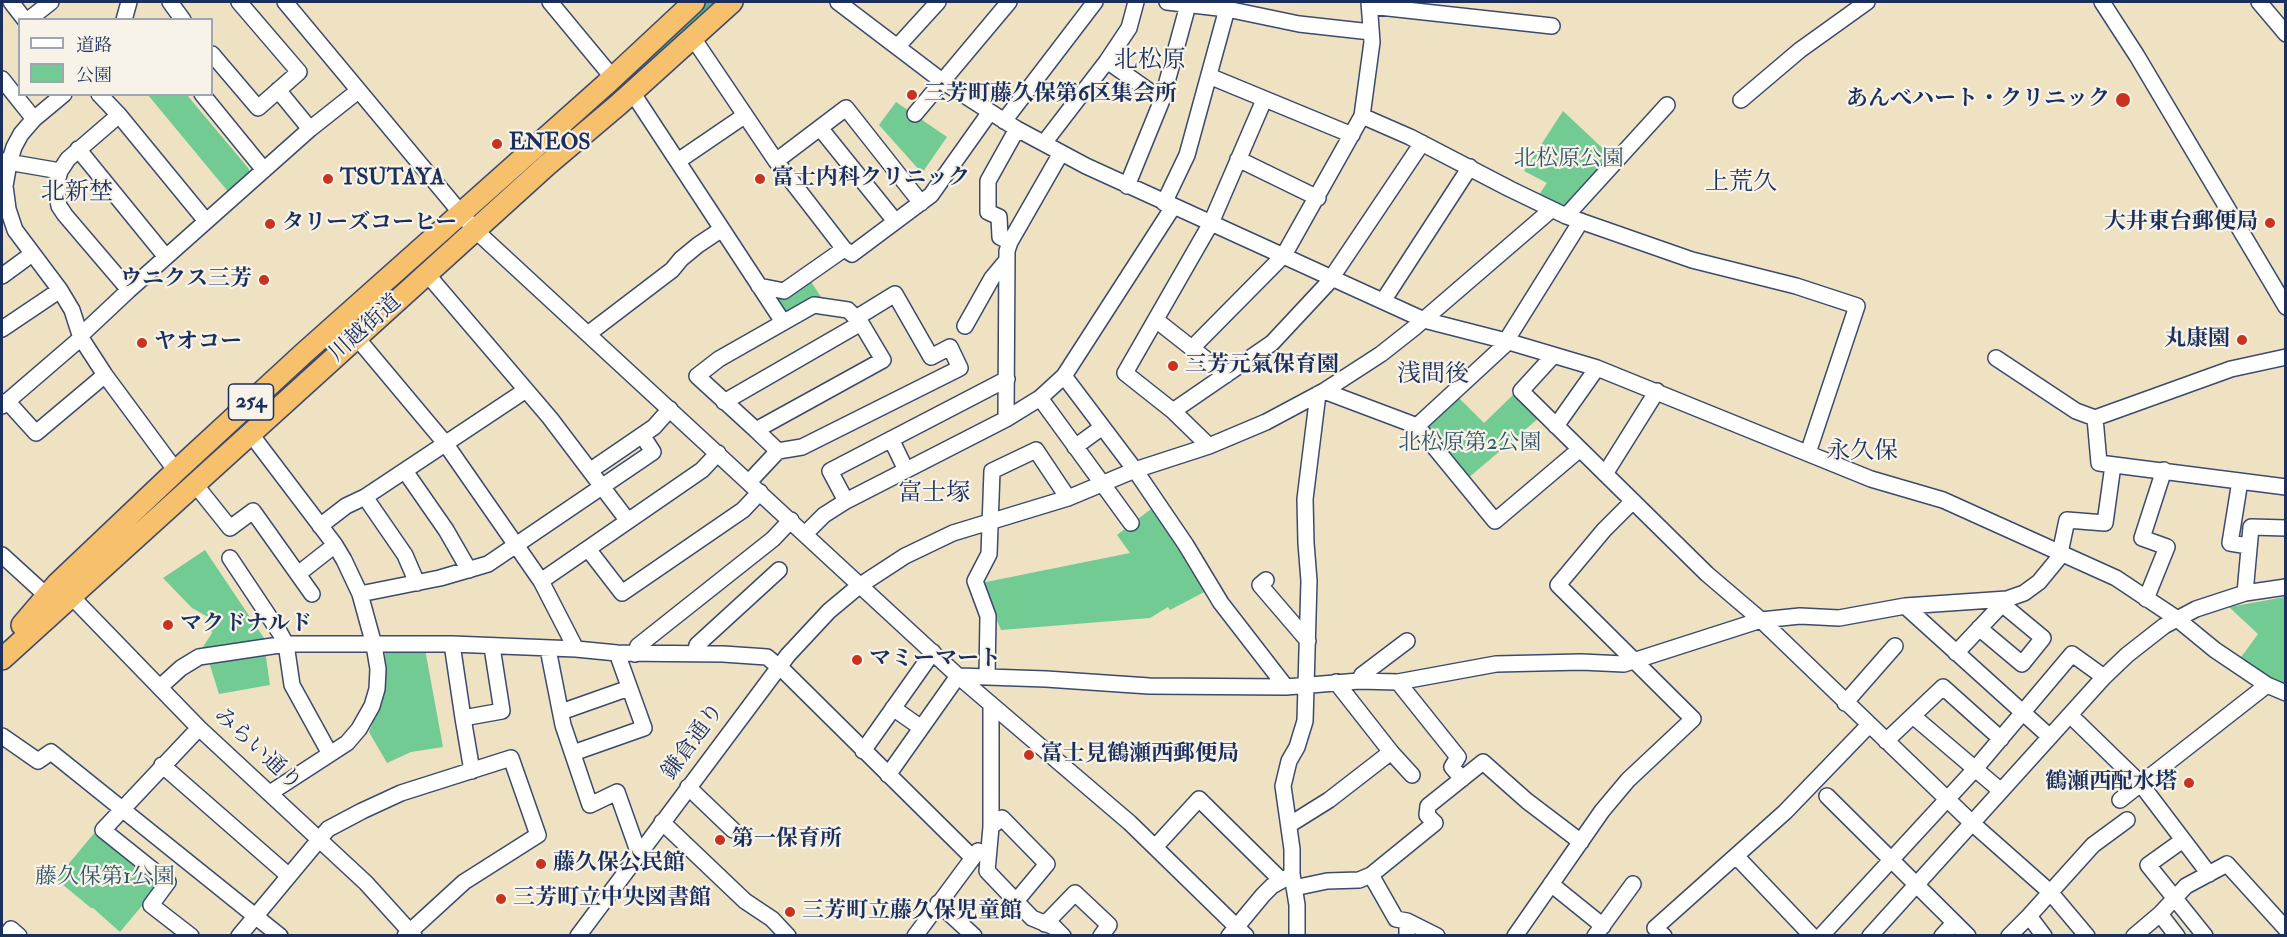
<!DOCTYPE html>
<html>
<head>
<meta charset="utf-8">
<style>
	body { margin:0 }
	#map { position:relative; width:2287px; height:937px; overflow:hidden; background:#eee2c3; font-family:"IM FELL Double Pica","Noto Serif JP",serif }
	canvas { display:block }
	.frame { position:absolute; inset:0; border:3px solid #1b2f5e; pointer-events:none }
	.legend { position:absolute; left:18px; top:18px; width:195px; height:78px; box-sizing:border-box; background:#f7f3e8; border:2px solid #9fa5b1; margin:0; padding:8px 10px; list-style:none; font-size:18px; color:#1b2f5e }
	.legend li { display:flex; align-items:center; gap:12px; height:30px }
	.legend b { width:30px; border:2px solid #9fa5b1 }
</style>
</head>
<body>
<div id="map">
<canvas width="2287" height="937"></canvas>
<div class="frame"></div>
<ul class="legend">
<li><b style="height:8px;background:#fff"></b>道路</li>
<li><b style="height:16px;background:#72cb92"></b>公園</li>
</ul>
</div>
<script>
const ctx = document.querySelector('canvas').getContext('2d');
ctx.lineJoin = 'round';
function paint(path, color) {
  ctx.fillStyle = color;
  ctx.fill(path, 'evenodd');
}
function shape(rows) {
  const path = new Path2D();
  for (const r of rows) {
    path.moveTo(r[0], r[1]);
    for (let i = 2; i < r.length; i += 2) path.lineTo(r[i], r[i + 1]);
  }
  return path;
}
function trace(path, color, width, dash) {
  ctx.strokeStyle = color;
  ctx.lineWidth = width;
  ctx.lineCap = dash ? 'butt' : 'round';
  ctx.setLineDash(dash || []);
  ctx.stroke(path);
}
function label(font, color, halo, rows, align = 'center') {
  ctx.font = font + ' "IM FELL Double Pica","Noto Serif JP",serif';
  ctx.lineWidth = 4.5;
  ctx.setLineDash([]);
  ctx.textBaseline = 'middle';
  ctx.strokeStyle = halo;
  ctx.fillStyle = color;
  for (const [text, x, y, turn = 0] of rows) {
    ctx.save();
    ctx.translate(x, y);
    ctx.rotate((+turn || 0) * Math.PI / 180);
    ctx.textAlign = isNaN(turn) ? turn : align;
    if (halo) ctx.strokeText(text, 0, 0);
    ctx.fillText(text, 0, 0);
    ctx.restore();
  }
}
paint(shape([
	[148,95,187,95,249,169,249,177,230,194],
	[896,102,947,137,922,173,879,125],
	[1563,111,1613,158,1568,209,1536,199,1547,183,1524,171],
	[810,280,825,303,787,317,771,298],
	[1515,393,1540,417,1467,479,1426,429,1426,425,1457,396,1484,423],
	[1155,506,1208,590,1170,610,1168,607,1150,618,1001,630,981,583,1130,553,1117,535],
	[205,550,266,641,199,653,212,633,208,617,192,608,163,578],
	[2285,597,2285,689,2239,660,2258,634,2229,607],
	[425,649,443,747,411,752,387,763,369,732,379,707,386,682,385,653,388,650],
	[265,650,270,685,219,694,208,659],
	[96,831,159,880,160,884,120,932,93,908,91,908,56,879]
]), '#72cb92');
paint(shape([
	[701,2,725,2,620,97,610,86]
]), '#5daf7c');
const minor = shape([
	[11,2,25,20],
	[170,2,183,20],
	[285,2,475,230,958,676,1130,823,1246,936],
	[550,2,613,78],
	[838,2,942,81,1017,129,1086,166,1424,320,1506,341,1597,368,1871,479,1943,500,2116,578,2176,618,2215,650,2267,685,2286,693],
	[1167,2,1227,9,1299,24,1371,32],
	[2102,2,2137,56,2286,307],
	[2259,2,2286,34],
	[1370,6,1552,26],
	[28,20,51,2],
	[124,20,129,2],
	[693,38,776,161,844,249,852,254,931,195,990,112],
	[897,47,938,2],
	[212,54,258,108,299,72,239,2],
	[1107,61,1162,100],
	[1209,76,1352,135],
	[2,79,34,119],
	[278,90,310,129],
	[632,92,722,229],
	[64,94,34,119,21,134,14,147,9,163,5,186,8,209,15,230,60,290,72,310,81,338,105,375,176,471],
	[99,94,119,115,206,221],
	[202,94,264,170],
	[1741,100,1800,50,1867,2],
	[915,114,1009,2],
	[119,115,68,159,60,171,57,182,57,195,59,206,65,215,129,290],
	[1362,116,1410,137,1510,189,1566,216,1692,260,1796,286,1857,306,1808,453],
	[1004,121,1095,2],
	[820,128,895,221],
	[1044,143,1107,61,1129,28,1136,2],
	[78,149,166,257],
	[1238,159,1318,198],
	[2,161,60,171],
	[678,161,744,116],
	[776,161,846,108,921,203],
	[1127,186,1162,100,1188,5],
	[1164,203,1187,155,1227,9],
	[1566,216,1667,105],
	[1010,242,1000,237,999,217,988,212,988,181,1017,129],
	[427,274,550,418,628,521],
	[2,276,32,254],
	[759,286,784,291,844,249],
	[1383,301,1470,167],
	[814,305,848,310,861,323,883,360,756,430,697,376,719,359,814,305],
	[1156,320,1226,375],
	[965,326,992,278,1007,260],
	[2,329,60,290],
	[588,334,672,270,681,259,698,245,722,229,783,322],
	[80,336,129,290,310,129,358,91],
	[357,338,445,443,541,581,576,649],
	[1506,341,1581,221],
	[1192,348,1284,255,1362,116,1372,42,1369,2],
	[1553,356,1521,391,1707,574,1761,620,1972,823,2050,892,2087,936],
	[2286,357,2231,369,2095,418,2099,463,2286,487],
	[1996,358,2076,411,2095,418],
	[1064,376,1135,470,1186,545,1221,603,1286,687],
	[1324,391,1417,426,1495,521,1580,449],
	[1040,398,1131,523],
	[7,401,36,433,105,375],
	[724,402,861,323],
	[2,406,81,338],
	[1173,411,1272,343,1328,283,1422,143],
	[1006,419,1007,251,1010,242,1061,153],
	[1417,426,1508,342],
	[1556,426,1597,368],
	[756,430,778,451],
	[250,433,335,545,344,560,360,594,374,645,378,669,377,689,372,706,359,729,347,743,270,793],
	[891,439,906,470],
	[1209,446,1173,411,1125,373,1211,223,1264,100],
	[1075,447,1101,428],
	[591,470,654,427,670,409],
	[405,471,446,530,469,570],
	[1605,474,1657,391],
	[2240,481,2230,543,2248,546],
	[749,482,778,451,802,447,960,368,950,347,931,357,895,294,856,318],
	[194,483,230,528,253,511,312,594],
	[365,497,405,555,417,583],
	[846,501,830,471,1007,379],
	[320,526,346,506,365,497,526,390],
	[805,534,824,515,846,501,1006,419,1040,398,1064,376,1173,207],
	[588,549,622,593,743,510,760,492],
	[2060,553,2067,520,2105,523,2113,465],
	[2,555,47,596,70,595,199,728,366,883,414,936],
	[230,558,280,633,286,644,292,685,330,754],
	[298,574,335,545],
	[1266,580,1260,585,1308,641],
	[541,581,702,470,718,453],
	[2245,593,2251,527,2286,528],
	[360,594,440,578,488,564,653,452,642,435],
	[2146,599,2167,547,2142,538,2164,470],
	[1905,606,2050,737],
	[1979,628,2022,664,2043,638,2002,604],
	[452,644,463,718,502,711,492,647],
	[548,649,563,725,590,805,617,792,639,854],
	[695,653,697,645,779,570],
	[1956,653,2007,599],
	[635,654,638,646,773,539,791,520],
	[987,677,988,616,975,581,989,554,992,471,1036,450,1068,498],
	[1359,681,1362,675,1407,641],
	[1398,682,1458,757,1452,767,1462,779],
	[160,687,181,668,199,657,286,644,452,644,576,649,617,653,723,654,767,657,785,672,973,858],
	[1845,703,1895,646],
	[991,704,991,827,987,871,1032,918,1054,927,1063,936],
	[893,708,920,727],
	[561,712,629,688],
	[2070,715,2140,783,2209,874],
	[1913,716,2001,791],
	[463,718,472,771],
	[2,736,38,761,51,752,280,936],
	[1886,741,1943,687,2001,739],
	[863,751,933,652],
	[1391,752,1412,775],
	[573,753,644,728,617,653],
	[162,765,289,876],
	[888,775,958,676,1046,679,1149,686,1286,687,1359,681,1398,682,1496,664,1581,662,1624,664,1761,620,1800,616,1839,618,1905,606,2007,599,2024,593,2039,582,2062,554],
	[688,787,733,830],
	[1827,796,1968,936],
	[2120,800,2267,685],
	[662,822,745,901,772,919,788,936],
	[1289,825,1329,800,1391,752,1336,682],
	[991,827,1002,818,1047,864,1017,900],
	[2183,840,2148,865,2205,936],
	[1156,846,1199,799,1281,880],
	[1736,856,1812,936],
	[1371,875,1396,919,1407,921,1437,936],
	[1551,884,1603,926],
	[1294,888,1327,881,1359,880,1371,875,1435,823,1427,815,1428,806,1483,762,1527,801,1581,842],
	[938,903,974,936],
	[2160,914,2177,936],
	[2029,916,2044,936],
	[1045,924,1075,893,1109,925,1101,936],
	[6,936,11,929,19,936],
	[191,936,151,905,168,882,103,830,199,728],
	[239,936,328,829,362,811,401,793,511,758,538,835,464,882,405,936],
	[578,936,788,655,829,611,859,586,905,556,953,533,1068,498,1135,470,1209,446,1266,422,1324,391,1381,354,1414,328,1551,210],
	[915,936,978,851],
	[1229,936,1263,895,1272,886,1288,877],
	[1297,936,1297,905,1292,874,1292,849,1283,786,1289,761,1297,747,1305,721,1309,581,1306,543,1305,499,1318,394],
	[1407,936,1407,921],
	[1515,936,1602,811,1628,780,1693,719,1558,585,1604,530,1633,501],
	[1595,936,1633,884],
	[1664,936,1655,928,1785,812,1869,725],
	[1821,936,1975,769,2072,654,2104,677],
	[1870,936,2104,677,2127,655,2164,626,2196,609,2245,593,2286,587],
	[1942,936,1954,923],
	[2009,936,2029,916,2093,845,2127,820],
	[2134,936,2160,914,2186,886,2227,864,2286,929]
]);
const highway = shape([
	[22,625,57,584,176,471,304,353,605,85,694,2],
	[2,659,547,165,618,105,732,2]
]);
trace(minor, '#3b4a6d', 18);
trace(highway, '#3b4a6d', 24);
trace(minor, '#fff', 15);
trace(highway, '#f7c06c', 21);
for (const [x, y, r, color] of [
	[912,95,6,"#c8321e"],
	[2123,100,8,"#c8321e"],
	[497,144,6,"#c8321e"],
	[328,179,6,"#c8321e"],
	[760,179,6,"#c8321e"],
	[2270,223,6,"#c8321e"],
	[270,224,6,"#c8321e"],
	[264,280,6,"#c8321e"],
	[2242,340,6,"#c8321e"],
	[142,343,6,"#c8321e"],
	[1173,366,6,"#c8321e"],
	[168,625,6,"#c8321e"],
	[857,660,6,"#c8321e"],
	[1029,755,6,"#c8321e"],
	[2189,783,6,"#c8321e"],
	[720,840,6,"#c8321e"],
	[541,864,6,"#c8321e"],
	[501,899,6,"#c8321e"],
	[790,912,6,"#c8321e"]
]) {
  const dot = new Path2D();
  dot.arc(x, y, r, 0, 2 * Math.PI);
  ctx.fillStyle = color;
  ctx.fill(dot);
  trace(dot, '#f7f3e8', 2);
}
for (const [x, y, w] of [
	[251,402,45]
]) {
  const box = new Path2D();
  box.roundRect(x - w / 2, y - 18, w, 36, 4.5);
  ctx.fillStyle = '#f7f3e8';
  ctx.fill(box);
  trace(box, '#1b2f5e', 1.5);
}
label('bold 21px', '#1b2f5e', null, [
	["254",251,402]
]);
label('bold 22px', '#1b2f5e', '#f7f3e8', [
	["三芳町藤久保第6区集会所",924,95],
	["あんべハート・クリニック",2110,100,"right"],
	["ENEOS",509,144],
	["TSUTAYA",340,179],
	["富士内科クリニック",772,179],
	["大井東台郵便局",2258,223,"right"],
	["タリーズコーヒー",282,224],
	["ウニクス三芳",252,280,"right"],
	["丸康園",2230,340,"right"],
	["ヤオコー",154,343],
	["三芳元氣保育園",1185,366],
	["マクドナルド",180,625],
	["マミーマート",869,660],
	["富士見鶴瀬西郵便局",1041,755],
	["鶴瀬西配水塔",2177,783,"right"],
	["第一保育所",732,840],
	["藤久保公民館",553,864],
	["三芳町立中央図書館",513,899],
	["三芳町立藤久保児童館",802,912]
], 'left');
label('22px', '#31566b', '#f7f3e8', [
	["北松原公園",1569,160],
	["北松原第2公園",1470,444],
	["藤久保第1公園",105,878]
]);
label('22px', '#1b2f5e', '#f7f3e8', [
	["川越街道",366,329,-42],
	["鎌倉通り",694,742,-54],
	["みらい通り",257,750,43]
]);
label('24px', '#1b2f5e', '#f7f3e8', [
	["北松原",1150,62],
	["上荒久",1741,184],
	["北新埜",77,194],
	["浅間後",1433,376],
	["永久保",1862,453],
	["富士塚",934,495]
]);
</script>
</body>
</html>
